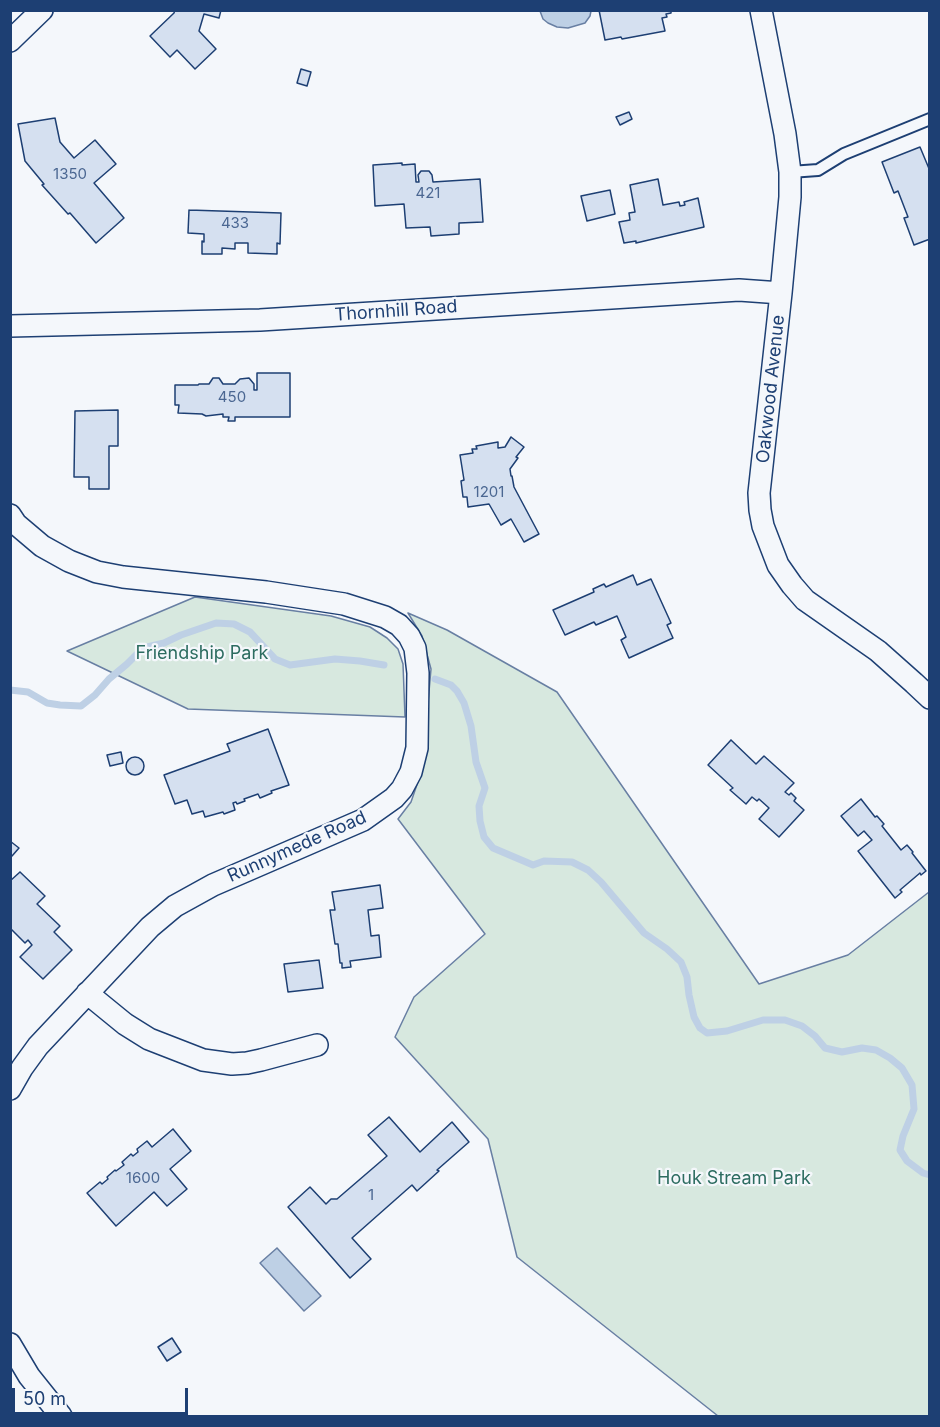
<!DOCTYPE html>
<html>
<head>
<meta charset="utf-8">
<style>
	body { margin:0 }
	#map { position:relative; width:940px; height:1427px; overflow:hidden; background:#f4f7fb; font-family:Inter,sans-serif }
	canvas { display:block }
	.frame { position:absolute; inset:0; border:12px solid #1d3f73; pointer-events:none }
	.scale { position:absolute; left:12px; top:1388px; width:176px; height:27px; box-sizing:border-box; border:3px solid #1d3f73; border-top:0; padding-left:8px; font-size:18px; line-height:21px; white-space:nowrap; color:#1d3f73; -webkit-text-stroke:4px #f4f7fb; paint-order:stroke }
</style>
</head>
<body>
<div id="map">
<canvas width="940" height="1427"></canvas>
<div class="frame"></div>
<div class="scale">50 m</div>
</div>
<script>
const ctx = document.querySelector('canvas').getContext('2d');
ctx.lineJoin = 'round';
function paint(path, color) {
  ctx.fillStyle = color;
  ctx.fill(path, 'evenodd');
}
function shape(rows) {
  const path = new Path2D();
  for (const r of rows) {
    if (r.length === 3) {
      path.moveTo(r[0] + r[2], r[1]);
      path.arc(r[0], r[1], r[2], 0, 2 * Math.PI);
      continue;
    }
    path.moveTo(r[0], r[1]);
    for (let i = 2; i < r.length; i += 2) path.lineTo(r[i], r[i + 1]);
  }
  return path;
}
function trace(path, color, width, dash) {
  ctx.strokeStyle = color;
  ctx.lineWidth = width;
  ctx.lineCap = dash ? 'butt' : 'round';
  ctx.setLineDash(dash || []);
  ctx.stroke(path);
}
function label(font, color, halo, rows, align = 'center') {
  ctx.font = font + ' Inter,sans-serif';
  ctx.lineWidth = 4.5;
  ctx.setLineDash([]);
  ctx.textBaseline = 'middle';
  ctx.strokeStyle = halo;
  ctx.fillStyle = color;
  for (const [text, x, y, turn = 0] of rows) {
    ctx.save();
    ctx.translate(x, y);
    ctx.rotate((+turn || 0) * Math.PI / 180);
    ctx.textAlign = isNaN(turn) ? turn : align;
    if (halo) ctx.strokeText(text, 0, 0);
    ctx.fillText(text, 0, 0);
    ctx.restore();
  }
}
const green = shape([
	[195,597,331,616,370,627,387,638,398,649,403,664,405,717,188,709,67,651,195,597],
	[408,613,447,630,557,692,759,984,848,955,929,892,929,1416,718,1416,517,1257,488,1139,395,1037,414,997,485,934,398,819,411,802,422,770,431,669,422,636,408,613]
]);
paint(green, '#d7e8df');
trace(green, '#687fa3', 1.5);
const water = shape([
	[540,11,591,10,591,11,590,16,585,23,568,28,557,27,548,23,543,19,540,11],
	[277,1248,321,1296,304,1311,260,1263,277,1248]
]);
paint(water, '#bed0e5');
trace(water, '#687fa3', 1.5);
trace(shape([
	[435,679,451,685,457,691,464,703,471,726,476,762,485,788,479,806,480,821,484,837,493,848,533,865,544,861,572,862,588,870,601,882,644,933,667,949,681,962,687,977,689,995,694,1017,700,1028,707,1033,727,1031,763,1020,785,1020,802,1026,815,1036,825,1048,842,1052,862,1048,876,1050,890,1058,902,1068,912,1085,914,1109,903,1136,900,1150,907,1161,923,1173,930,1175],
	[10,690,28,692,47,703,60,705,81,706,95,695,109,679,127,664,143,648,164,643,181,635,216,623,234,624,250,632,275,659,290,665,335,659,360,661,384,665]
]), '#bed0e5', 7);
const building = shape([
	[175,10,221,10,219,18,204,14,199,31,216,49,195,69,177,50,170,57,150,36,174,13,175,10],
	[599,10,671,10,671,13,666,14,667,17,662,18,665,31,622,39,621,37,605,40,599,10],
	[301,69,311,72,307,86,297,83,301,69],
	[629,112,632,119,620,125,616,117,629,112],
	[55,118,60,142,74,158,95,140,116,164,94,183,124,218,96,243,70,213,68,214,42,185,44,184,25,161,18,124,55,118],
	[920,147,930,171,930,239,914,245,904,218,908,217,898,191,894,193,882,162,920,147],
	[402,163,402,165,415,164,416,182,419,182,418,175,421,171,429,171,432,175,433,182,480,179,483,222,459,223,459,234,431,236,430,227,406,228,404,204,375,206,373,165,402,163],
	[658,179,663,205,679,202,680,206,685,205,684,202,698,198,704,227,636,243,636,241,624,243,619,222,630,220,629,213,635,212,630,185,658,179],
	[610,190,615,214,587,221,581,196,610,190],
	[189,210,281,213,280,244,277,243,277,254,248,253,248,243,235,243,235,249,222,248,222,254,202,254,202,241,204,242,204,234,188,233,189,210],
	[257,373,290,373,290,417,235,417,235,421,228,421,229,417,223,417,223,414,206,416,202,414,178,413,179,405,175,405,175,385,198,385,199,384,209,384,213,378,219,378,223,384,235,384,240,379,249,378,254,384,254,390,257,390,257,373],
	[118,410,118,446,109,446,109,489,89,489,89,477,74,477,75,411,118,410],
	[511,437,524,447,516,457,518,458,510,469,511,476,512,476,514,487,539,534,524,542,511,519,501,525,489,504,468,507,467,497,463,497,461,481,464,480,460,455,473,453,472,449,477,449,476,446,498,442,498,448,505,447,511,437],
	[633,575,637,585,651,579,671,623,667,625,673,638,629,658,621,640,626,637,617,616,596,625,594,622,565,635,553,610,594,592,593,589,604,584,606,587,633,575],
	[268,729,289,785,271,791,272,793,260,798,258,794,244,799,245,801,237,804,236,802,233,803,235,810,224,814,223,812,205,817,203,811,192,814,187,800,175,804,164,775,230,751,227,744,268,729],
	[731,740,756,764,764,756,794,783,785,792,789,795,791,793,796,798,794,801,804,810,779,837,759,819,769,808,759,799,757,801,752,797,746,804,730,790,733,788,708,765,731,740],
	[121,752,123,763,110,766,107,755,121,752],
	[135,766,9],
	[861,799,875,817,877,816,884,824,882,826,901,850,907,845,913,852,912,853,926,871,921,875,920,873,900,890,902,892,895,898,858,851,872,840,864,831,858,836,841,816,861,799],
	[10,841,19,848,12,856,10,855,10,841],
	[20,872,45,896,37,904,60,926,54,932,72,950,43,979,20,957,32,945,28,940,25,943,10,928,10,881,20,872],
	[380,885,383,908,368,910,371,936,379,935,381,957,350,961,351,967,342,968,342,963,340,963,338,944,335,944,330,910,335,910,332,892,380,885],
	[319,960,323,988,288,992,284,964,319,960],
	[389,1117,420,1152,452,1122,469,1142,437,1170,439,1171,417,1191,412,1185,352,1238,371,1259,350,1278,288,1207,310,1187,326,1204,331,1199,337,1199,387,1156,368,1135,389,1117],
	[173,1129,191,1151,170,1169,187,1189,167,1206,154,1192,116,1226,87,1193,100,1182,102,1184,108,1179,107,1177,115,1170,116,1171,124,1165,122,1162,131,1154,133,1156,138,1152,137,1149,147,1141,152,1147,173,1129],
	[172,1338,181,1352,167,1361,158,1347,172,1338]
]);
paint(building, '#d5e0f0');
trace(building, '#1d3f73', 1.5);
const lane = shape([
	[790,172,818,170,844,154,930,119]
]);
const street = shape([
	[761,10,785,134,790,172,790,197,781,293,759,493,760,510,763,526,778,565,792,585,805,600,878,651,914,683,930,698],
	[10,41,42,10],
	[10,326,260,320,739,290,781,293],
	[10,515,16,524,42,546,69,561,97,572,123,577,266,592,344,604,385,617,399,625,409,636,415,648,418,673,417,748,411,772,402,789,394,798,363,820,213,885,175,906,150,927,38,1046,22,1068,10,1089],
	[87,993,125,1024,149,1039,203,1060,232,1064,247,1063,261,1060,317,1045],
	[10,1344,29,1376,61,1416]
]);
trace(lane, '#1d3f73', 14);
trace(street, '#1d3f73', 24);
trace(lane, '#f4f7fb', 10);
trace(street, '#f4f7fb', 21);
label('15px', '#4b6792', null, [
	["1350",70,174],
	["421",428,193],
	["433",235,223],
	["450",232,397],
	["1201",489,492],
	["1600",143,1178],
	["1",371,1195]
]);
label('18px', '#1d3f73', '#f4f7fb', [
	["Thornhill Road",396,311,-4],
	["Oakwood Avenue",771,389,-84],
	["Runnymede Road",297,847,-24]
]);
label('18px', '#2c6c60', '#f4f7fb', [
	["Friendship Park",202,654],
	["Houk Stream Park",734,1179]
]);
</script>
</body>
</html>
